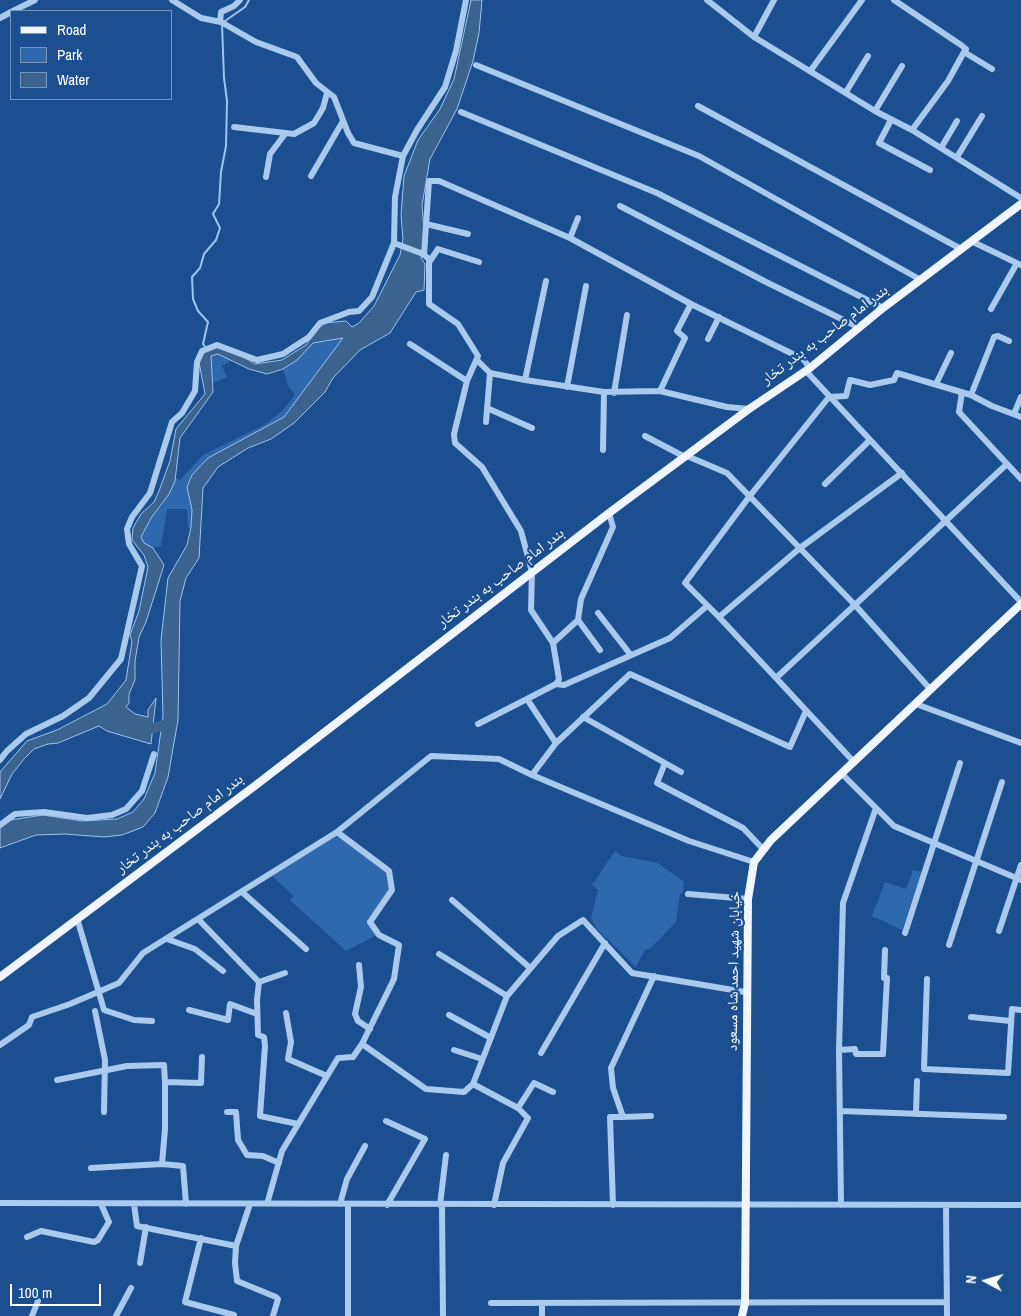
<!DOCTYPE html>
<html>
<head>
<meta charset="utf-8">
<style>
	body { margin:0 }
	#map { position:relative; width:1021px; height:1316px; overflow:hidden; background:#1b4f8f; font-family:"Archivo Narrow",sans-serif }
	canvas { display:block }
	.legend { position:absolute; left:10px; top:10px; width:162px; height:90px; box-sizing:border-box; background:#1b4f8f; border:1px solid #7695bc; margin:0; padding:6px 9px; list-style:none; font-size:15px; color:#fff }
	.legend li { display:flex; align-items:center; gap:10px; height:25px }
	.legend b { width:25px; border:1px solid #7695bc }
	.north { position:absolute; left:961px; top:1256px; width:50px; height:50px; -webkit-text-stroke:4px #1b4f8f; paint-order:stroke; rotate:276deg; font-size:14px; font-weight:700; line-height:20px; text-align:center; color:#fff }
	.north::after { content:''; display:block; margin:auto; width:18px; height:22px; background:#fff; clip-path:polygon(50% 0,100% 100%,50% 72%,0 100%) }
	.scale { position:absolute; left:10px; top:1284px; width:91px; height:22px; box-sizing:border-box; border:2px solid #fff; border-top:0; padding-left:6px; font-size:15px; line-height:18px; white-space:nowrap; color:#fff; -webkit-text-stroke:4px #1b4f8f; paint-order:stroke }
</style>
</head>
<body>
<div id="map">
<canvas width="1021" height="1316"></canvas>
<ul class="legend">
<li><b style="height:6px;background:#f0f6ff"></b>Road</li>
<li><b style="height:14px;background:#2e69ad"></b>Park</li>
<li><b style="height:14px;background:#3c6290"></b>Water</li>
</ul>
<div class="north">N</div>
<div class="scale">100 m</div>
</div>
<script>
const ctx = document.querySelector('canvas').getContext('2d');
ctx.lineJoin = 'round';
function paint(path, color) {
  ctx.fillStyle = color;
  ctx.fill(path, 'evenodd');
}
function shape(rows) {
  const path = new Path2D();
  for (const r of rows) {
    path.moveTo(r[0], r[1]);
    for (let i = 2; i < r.length; i += 2) path.lineTo(r[i], r[i + 1]);
  }
  return path;
}
function trace(path, color, width, dash) {
  ctx.strokeStyle = color;
  ctx.lineWidth = width;
  ctx.lineCap = dash ? 'butt' : 'round';
  ctx.setLineDash(dash || []);
  ctx.stroke(path);
}
function label(font, color, halo, rows, align = 'center') {
  ctx.font = font + ' "Archivo Narrow","Noto Naskh Arabic",sans-serif';
  ctx.lineWidth = 4.5;
  ctx.setLineDash([]);
  ctx.textBaseline = 'middle';
  ctx.strokeStyle = halo;
  ctx.fillStyle = color;
  for (const [text, x, y, turn = 0] of rows) {
    ctx.save();
    ctx.translate(x, y);
    ctx.rotate((+turn || 0) * Math.PI / 180);
    ctx.textAlign = isNaN(turn) ? turn : align;
    if (halo) ctx.strokeText(text, 0, 0);
    ctx.fillText(text, 0, 0);
    ctx.restore();
  }
}
paint(shape([
	[338,337,343,338,284,417,208,458,193,475,187,487,192,510,191,527,188,529,187,509,167,509,161,546,153,548,144,543,141,537,151,518,162,505,175,478,180,480,203,455,264,425,282,411,295,395,288,386,283,369,297,360,313,343,332,341],
	[218,353,232,360,222,366,227,377,213,383,211,356],
	[337,834,387,871,390,891,367,920,379,934,346,951,290,900,294,896,272,876],
	[615,851,622,856,658,863,684,882,683,893,680,894,676,922,650,949,645,950,636,967,597,929,591,918,598,890,592,885],
	[913,870,922,872,902,930,872,916,885,882,906,889]
]), '#2e69ad');
const water = shape([
	[471,0,482,0,479,33,473,61,457,109,430,159,422,205,425,242,421,258,425,264,424,290,416,292,390,333,360,350,333,378,325,392,294,423,271,439,248,448,218,467,203,488,199,558,186,578,180,601,178,720,168,777,155,813,143,827,122,835,104,837,65,834,36,835,0,848,0,828,10,820,43,815,82,821,117,819,133,812,144,799,155,773,163,716,161,640,168,578,187,545,191,527,192,510,187,487,192,475,208,458,284,417,343,338,313,343,297,360,283,369,267,374,249,369,218,354,211,356,213,392,180,438,175,481,169,494,151,518,141,537,144,543,153,548,164,565,146,622,139,637,135,661,135,680,129,694,129,703,126,707,135,714,148,717,148,710,156,698,151,744,107,731,99,726,58,743,48,744,34,749,24,759,12,774,0,799,0,772,27,741,57,730,107,704,126,680,132,642,130,635,139,611,148,567,144,555,132,540,133,528,141,514,154,502,159,491,170,461,176,429,205,394,199,362,201,354,216,346,237,353,255,364,282,360,306,345,317,329,325,323,346,321,352,327,359,323,374,306,400,255,403,239,401,215,404,176,418,140,440,109,454,79,471,0]
]);
paint(water, '#3c6290');
trace(water, '#9cc4f0', 1);
trace(shape([
	[225,21,245,7,249,0],
	[206,348,203,344,208,322,198,311,193,299,192,277,200,268,204,254,216,240,220,228,213,214,219,204,221,172,226,146,227,101,224,78,222,24]
]), '#9cc4f0', 2);
trace(shape([
	[139,729,144,730,171,724]
]), '#3c6290', 11);
trace(shape([
	[172,0,201,18,221,22,256,42,297,57,316,83,334,97,348,133,354,143,403,156,395,197,394,243,423,254,429,259,429,304,458,324,478,356,467,381,454,434,455,443,482,467,521,531,532,572,531,610,553,643,559,679,556,684],
	[707,0,754,37,875,111,912,130,1021,198],
	[894,0,961,45,966,49,964,52],
	[13,11,35,0],
	[0,18,11,12],
	[220,22,221,12,234,6,240,0],
	[754,37,774,0],
	[476,65,699,156,921,280],
	[811,70,862,0],
	[846,92,868,56],
	[698,106,961,249],
	[875,111,902,66],
	[461,112,657,193,883,308],
	[891,120,879,143,930,170],
	[234,127,294,134,314,123,323,108,327,93],
	[912,130,948,81,964,52,992,69],
	[941,148,957,121],
	[403,156,417,130,445,87,456,51,466,0],
	[957,157,982,116],
	[311,176,343,121],
	[266,177,270,154,285,134],
	[620,206,768,283,860,328],
	[426,224,468,234],
	[570,238,578,218],
	[973,242,1021,265],
	[424,255,429,181,439,181,570,238,691,304,803,359,810,368],
	[430,261,438,249,479,262],
	[991,309,1017,263],
	[708,339,719,317],
	[410,344,467,381],
	[478,361,490,373,525,380,604,392,660,391,727,407,749,409],
	[806,371,1021,602],
	[525,380,546,281],
	[936,384,951,353],
	[567,387,586,286],
	[660,391,685,338,677,331,691,304],
	[962,392,959,412,1021,479],
	[614,393,627,315],
	[971,395,994,337,998,336,1009,341],
	[487,408,532,428],
	[1014,414,1021,397],
	[486,422,490,373],
	[645,436,685,457],
	[603,450,604,392],
	[687,456,727,473,855,605,931,690],
	[902,473,800,548,719,617,685,583,749,497,829,397,846,396,850,380,870,385,894,380,897,373,971,395,992,406,1021,417],
	[825,484,869,441],
	[598,613,630,654],
	[719,617,776,678],
	[553,643,578,620],
	[600,650,578,620,581,599,613,527,609,513],
	[916,704,1021,743],
	[583,717,681,772],
	[478,724,527,699],
	[556,743,630,674,790,747,806,711],
	[0,760,7,751,26,734,63,716,89,698,121,659,142,566,129,544,127,529,132,517,150,493,172,422,182,413,195,391,197,362,202,351,217,345,257,360,283,354,309,337,320,323,349,312,359,311,372,297,394,243],
	[854,762,776,678,1007,464],
	[665,763,657,783,743,828,763,849],
	[842,774,894,826,1021,880],
	[532,775,689,841,754,862],
	[0,825,15,814,44,812,87,818,112,815,126,809,142,791,154,754],
	[337,832,389,871,392,890,370,922,379,935,399,945,394,979,362,1044,426,1089,464,1092,473,1084],
	[242,892,306,949],
	[688,894,748,899],
	[452,900,529,967],
	[77,918,104,1010,134,1020,152,1021],
	[198,919,259,982,257,1000,258,1035,264,1037,265,1046,260,1116,298,1124],
	[999,931,1021,865],
	[905,933,960,763],
	[167,939,195,949,223,971],
	[949,945,1002,782],
	[439,954,507,996],
	[359,965,361,987,355,1014,358,1021,370,1029],
	[927,979,924,1069,1008,1073,1012,1009,1021,1010],
	[259,982,285,973],
	[189,1010,228,1020,230,1004,257,1014],
	[95,1011,105,1060,104,1112],
	[286,1013,291,1042,288,1059,327,1076],
	[449,1015,491,1038],
	[971,1017,1011,1021],
	[0,1045,29,1025,32,1017,70,1004,119,983,143,953,337,832,431,756,499,759,532,775,556,743,527,699,556,684,564,685,670,638,707,606],
	[454,1050,482,1059],
	[839,1050,855,1049,856,1054,883,1054,887,978,884,978,885,950],
	[541,1053,605,943],
	[57,1080,127,1066,164,1065,165,1082],
	[518,1108,534,1083,553,1092],
	[840,1111,1004,1117],
	[227,1112,236,1112,238,1140,247,1155,263,1156,279,1163],
	[916,1114,917,1081],
	[623,1117,651,1116],
	[386,1121,425,1139,387,1205],
	[162,1164,165,1129,165,1082,201,1083,202,1057],
	[91,1168,162,1164,183,1166,186,1204],
	[0,1203,1021,1205],
	[134,1204,137,1226,236,1246,250,1204],
	[267,1204,282,1151,338,1058,353,1057,362,1044],
	[340,1204,347,1179,365,1146],
	[440,1205,446,1155],
	[442,1205,443,1316],
	[494,1205,503,1163,528,1118,518,1108,473,1084,507,996,558,936,583,920,632,973,745,992],
	[613,1205,610,1117,623,1117,613,1088,611,1068,654,976],
	[841,1205,839,1050,843,903,876,808],
	[946,1205,947,1316],
	[27,1237,41,1231,94,1242,98,1240,109,1222,101,1204],
	[201,1238,185,1302,234,1315],
	[236,1246,235,1263,237,1281,276,1297,278,1299,273,1316],
	[140,1263,146,1227],
	[491,1303,947,1302],
	[32,1316,38,1301],
	[116,1316,131,1288],
	[348,1316,348,1204],
	[542,1316,542,1304]
]), '#a9c9ee', 6);
trace(shape([
	[0,977,256,785,609,513,749,409,810,368,883,308,1021,204],
	[742,1316,745,1303,748,899,754,862,771,840,1021,604]
]), '#f0f6ff', 8);
label('15px', '#fff', '#1b4f8f', [
	["بندر امام صاحب به بندر تخار",825,335,-37],
	["بندر امام صاحب به بندر تخار",501,578,-37],
	["بندر امام صاحب به بندر تخار",180,824,-37],
	["خیابان شهید احمد شاه مسعود",734,971,-89]
]);
</script>
</body>
</html>
